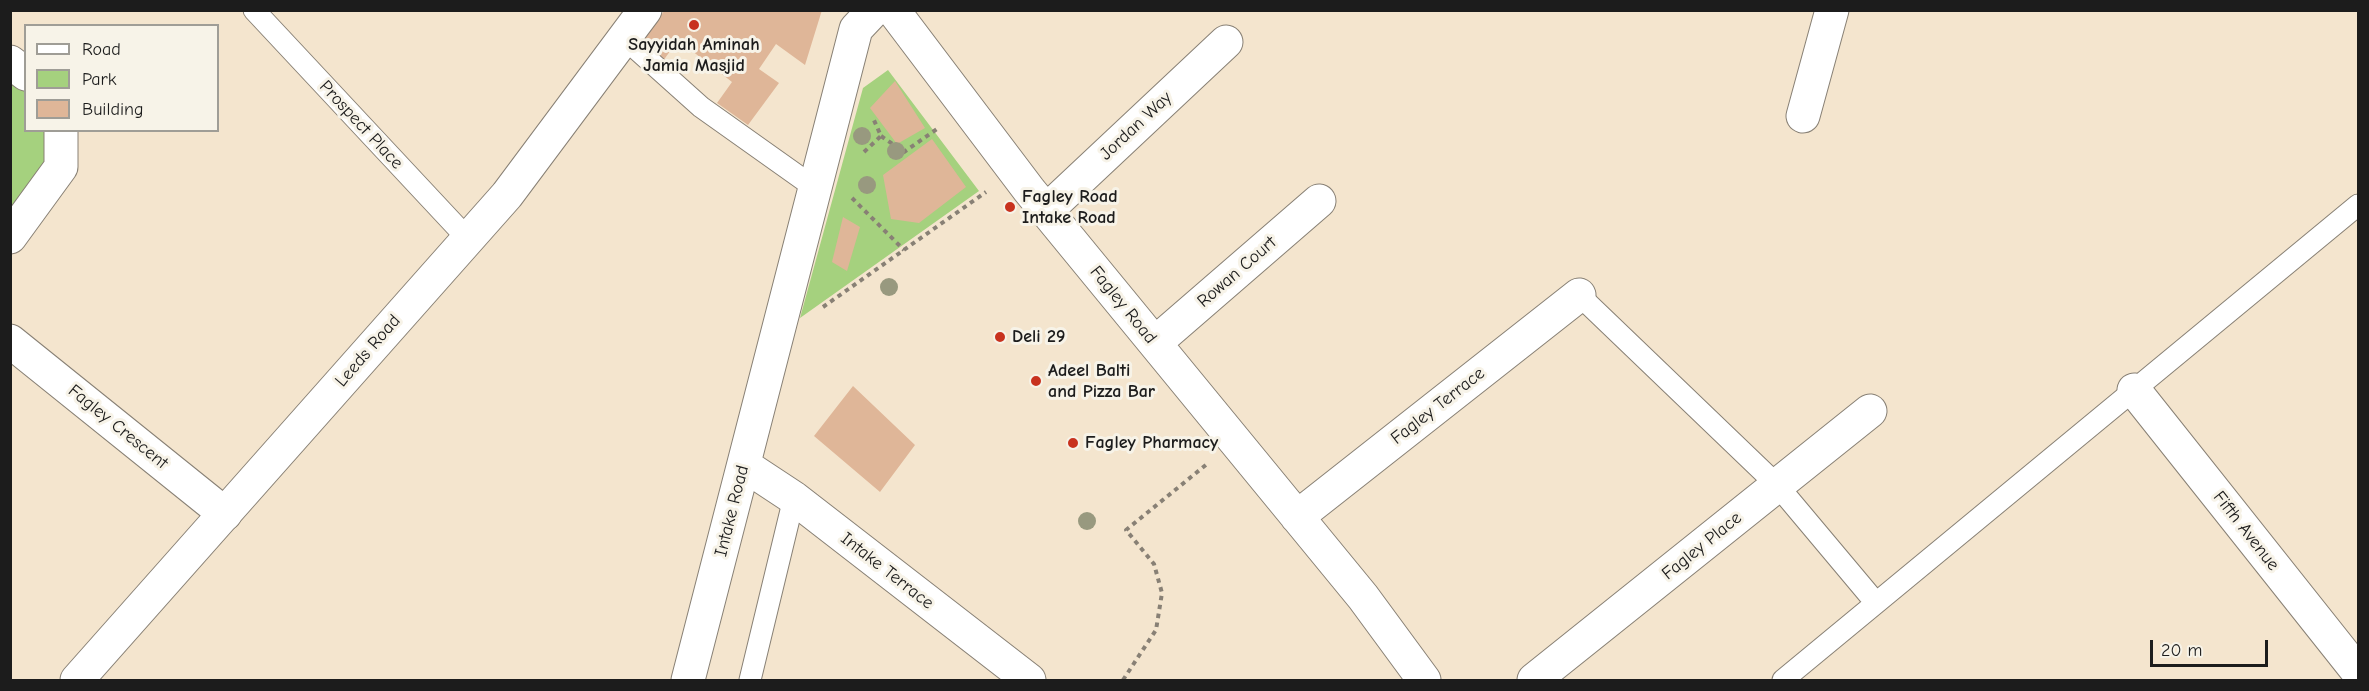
<!DOCTYPE html>
<html>
<head>
<meta charset="utf-8">
<style>
	body { margin:0 }
	#map { position:relative; width:2369px; height:691px; overflow:hidden; background:#f4e5ce; font-family:"Comic Neue",sans-serif }
	canvas { display:block }
	.frame { position:absolute; inset:0; border:12px solid #1c1c1c; pointer-events:none }
	.legend { position:absolute; left:24px; top:24px; width:195px; height:108px; box-sizing:border-box; background:#f7f3e8; border:2px solid #9f9d96; margin:0; padding:8px 10px; list-style:none; font-size:18px; color:#1c1c1c }
	.legend li { display:flex; align-items:center; gap:12px; height:30px }
	.legend b { width:30px; border:2px solid #9f9d96 }
	.scale { position:absolute; left:2150px; top:640px; width:118px; height:27px; box-sizing:border-box; border:3px solid #1c1c1c; border-top:0; padding-left:8px; font-size:18px; line-height:21px; white-space:nowrap; color:#1c1c1c; -webkit-text-stroke:4px #f7f3e8; paint-order:stroke }
</style>
</head>
<body>
<div id="map">
<canvas width="2369" height="691"></canvas>
<div class="frame"></div>
<ul class="legend">
<li><b style="height:8px;background:#fff"></b>Road</li>
<li><b style="height:16px;background:#a5d17e"></b>Park</li>
<li><b style="height:16px;background:#dfb698"></b>Building</li>
</ul>
<div class="scale">20 m</div>
</div>
<script>
const ctx = document.querySelector('canvas').getContext('2d');
ctx.lineJoin = 'round';
function paint(path, color) {
  ctx.fillStyle = color;
  ctx.fill(path, 'evenodd');
}
function shape(rows) {
  const path = new Path2D();
  for (const r of rows) {
    path.moveTo(r[0], r[1]);
    for (let i = 2; i < r.length; i += 2) path.lineTo(r[i], r[i + 1]);
  }
  return path;
}
function trace(path, color, width, dash) {
  ctx.strokeStyle = color;
  ctx.lineWidth = width;
  ctx.lineCap = dash ? 'butt' : 'round';
  ctx.setLineDash(dash || []);
  ctx.stroke(path);
}
function label(font, color, halo, rows, align = 'center') {
  ctx.font = font + ' "Comic Neue",sans-serif';
  ctx.lineWidth = 6;
  ctx.setLineDash([]);
  ctx.textBaseline = 'middle';
  ctx.strokeStyle = halo;
  ctx.fillStyle = color;
  for (const [text, x, y, turn = 0] of rows) {
    ctx.save();
    ctx.translate(x, y);
    ctx.rotate((+turn || 0) * Math.PI / 180);
    ctx.textAlign = isNaN(turn) ? turn : align;
    if (halo) ctx.strokeText(text, 0, 0);
    ctx.fillText(text, 0, 0);
    ctx.restore();
  }
}
paint(shape([
	[10,62,25,74,26,130,61,131,10,236],
	[888,70,979,191,800,318,863,88]
]), '#a5d17e');
paint(shape([
	[665,10,822,10,805,65,776,44,759,69,779,83,748,125,717,103,732,82,678,40,663,61,641,41],
	[895,81,925,128,897,144,870,108],
	[932,139,966,187,919,223,891,219,883,175],
	[843,217,860,227,847,271,832,262],
	[853,386,915,445,880,492,814,436]
]), '#dfb698');
const lane = shape([
	[254,10,468,239],
	[624,38,701,107,815,188],
	[1579,295,1777,485,1876,603],
	[750,680,794,498],
	[1783,680,2358,205]
]);
const street = shape([
	[893,10,1029,190,1363,597,1424,680],
	[10,62,26,74],
	[1803,116,1832,10],
	[1046,211,1226,42],
	[10,237,61,167,61,130],
	[10,341,225,514],
	[1155,343,1319,201],
	[2134,390,2358,672],
	[744,465,794,498,1029,680],
	[1297,517,1579,295],
	[688,680,856,29,874,10],
	[1534,680,1870,411]
]);
const secondary = shape([
	[77,680,507,195,645,10]
]);
trace(lane, '#888075', 23);
trace(street, '#888075', 35);
trace(secondary, '#888075', 35);
trace(shape([
	[881,136,904,152,937,129],
	[864,152,881,136,873,118],
	[852,198,904,250],
	[823,307,986,192],
	[1123,680,1156,630,1162,593,1154,564,1126,530,1207,464]
]), '#888075', 4, [4.5, 4.5]);
trace(lane, '#fff', 21);
trace(street, '#fff', 33);
trace(secondary, '#fff', 33);
ctx.fillStyle = '#98997f';
for (const [x, y] of [
	[862,136],
	[896,151],
	[867,185],
	[889,287],
	[1087,521]
]) {
  ctx.beginPath();
  ctx.arc(x, y, 9, 0, 2 * Math.PI);
  ctx.fill();
}
for (const [x, y, r, color] of [
	[694,25,6,"#c8321e"],
	[1010,207,6,"#c8321e"],
	[1000,337,6,"#c8321e"],
	[1036,381,6,"#c8321e"],
	[1073,443,6,"#c8321e"]
]) {
  const dot = new Path2D();
  dot.arc(x, y, r, 0, 2 * Math.PI);
  ctx.fillStyle = color;
  ctx.fill(dot);
  trace(dot, '#f7f3e8', 2);
}
label('bold 18px', '#1c1c1c', '#f7f3e8', [
	["Sayyidah Aminah",694,45,"center"],
	["Jamia Masjid",694,66,"center"],
	["Fagley Road",1022,197],
	["Intake Road",1022,218],
	["Deli 29",1012,337],
	["Adeel Balti",1048,371],
	["and Pizza Bar",1048,392],
	["Fagley Pharmacy",1085,443]
], 'left');
label('18px', '#1c1c1c', '#f7f3e8', [
	["Prospect Place",361,125,47],
	["Jordan Way",1136,126,-43],
	["Rowan Court",1237,272,-41],
	["Fagley Road",1123,305,51],
	["Leeds Road",368,351,-49],
	["Fagley Terrace",1438,406,-38],
	["Fagley Crescent",118,427,39],
	["Intake Road",732,511,-76],
	["Fifth Avenue",2246,531,52],
	["Fagley Place",1702,546,-39],
	["Intake Terrace",887,571,38]
]);
</script>
</body>
</html>
